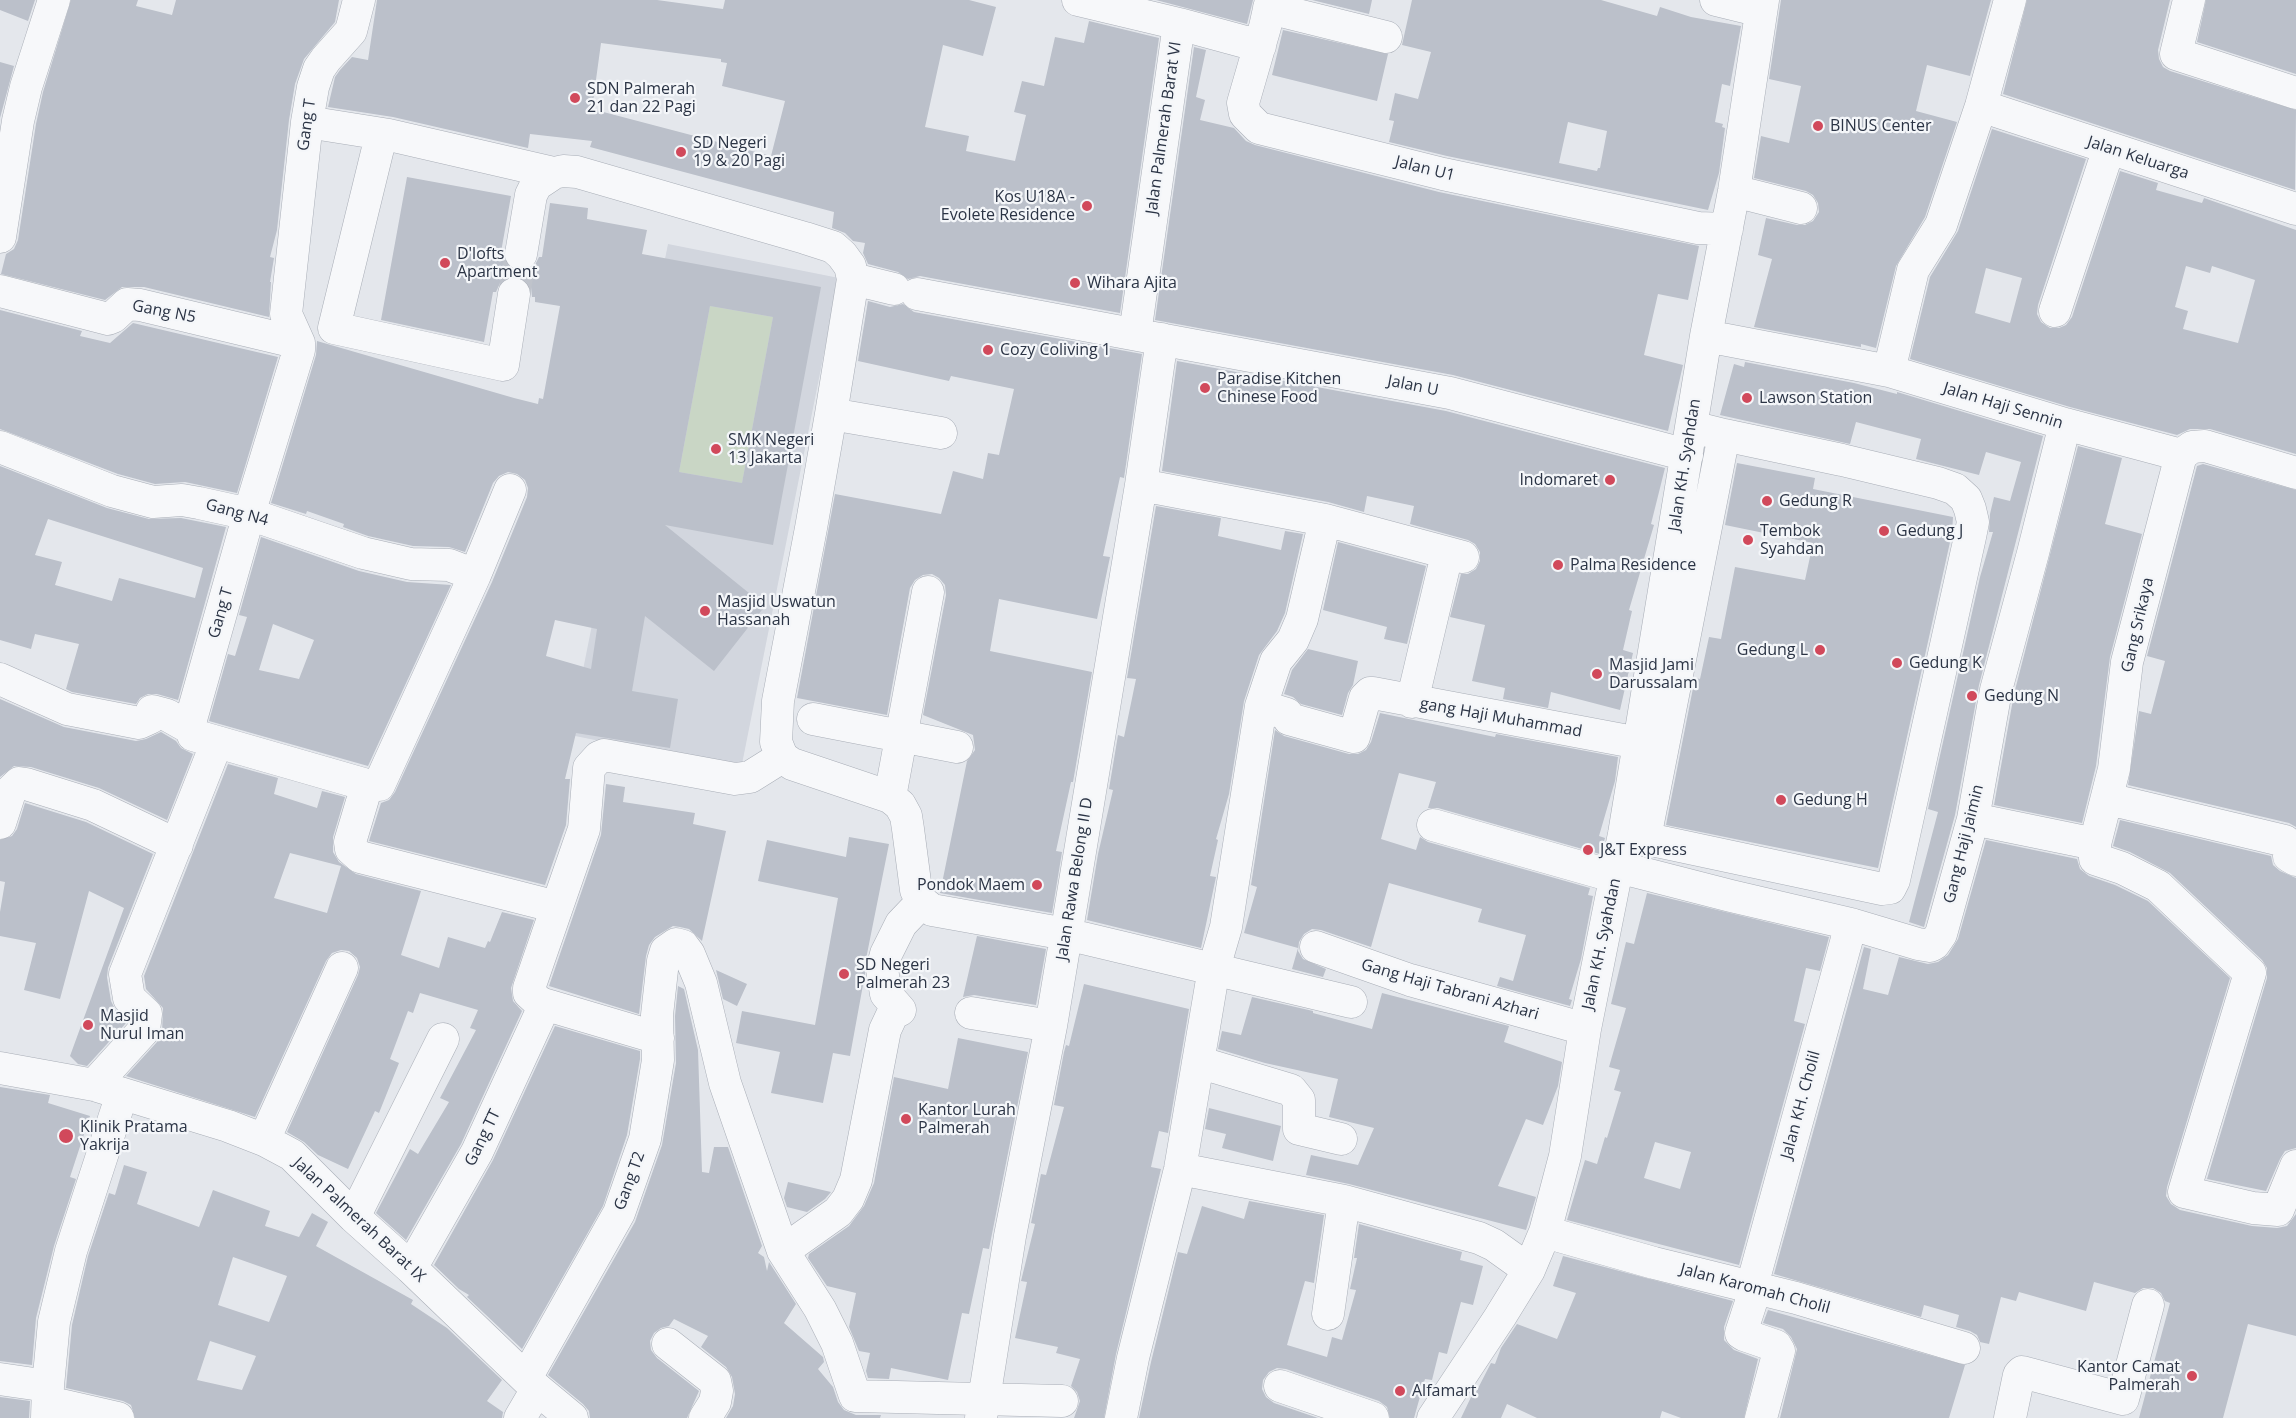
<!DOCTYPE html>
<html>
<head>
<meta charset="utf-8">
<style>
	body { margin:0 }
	canvas { display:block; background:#e4e7ec }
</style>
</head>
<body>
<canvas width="2296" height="1418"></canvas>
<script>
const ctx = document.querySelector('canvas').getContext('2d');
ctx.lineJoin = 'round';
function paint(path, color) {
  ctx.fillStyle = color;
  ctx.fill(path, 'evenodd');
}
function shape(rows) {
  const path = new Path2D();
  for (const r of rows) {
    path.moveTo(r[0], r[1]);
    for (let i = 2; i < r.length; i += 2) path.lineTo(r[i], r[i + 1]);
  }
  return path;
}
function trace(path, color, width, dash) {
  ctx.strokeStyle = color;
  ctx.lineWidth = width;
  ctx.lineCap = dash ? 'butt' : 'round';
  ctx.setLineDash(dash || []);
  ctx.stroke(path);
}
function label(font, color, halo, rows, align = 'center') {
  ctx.font = font + ' "Open Sans",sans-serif';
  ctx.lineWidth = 4.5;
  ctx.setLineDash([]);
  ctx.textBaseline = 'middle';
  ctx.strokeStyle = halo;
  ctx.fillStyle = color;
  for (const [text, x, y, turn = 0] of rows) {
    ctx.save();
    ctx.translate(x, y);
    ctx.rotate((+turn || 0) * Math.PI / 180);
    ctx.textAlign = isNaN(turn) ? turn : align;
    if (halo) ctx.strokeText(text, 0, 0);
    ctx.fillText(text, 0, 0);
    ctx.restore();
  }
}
paint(shape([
	[668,244,839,278,741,769,570,735]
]), '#d2d6de');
paint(shape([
	[710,306,773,317,742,483,679,472]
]), '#c9d6c5');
paint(shape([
	[0,0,35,0,28,21,0,10],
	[71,0,138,0,136,6,172,15,176,0,339,0,335,22,304,59,295,84,289,120,277,230,270,257,274,258,270,282,271,282,269,317,144,287,122,287,105,300,1,274,6,254,14,249,18,240,36,124,43,92],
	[377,0,657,0,723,9,725,0,969,0,996,7,983,56,943,45,925,127,969,136,966,151,1015,161,1026,115,1014,112,1022,81,1044,86,1055,37,1084,43,1089,21,1159,38,1120,313,920,276,908,279,898,272,868,264,863,253,865,243,853,241,845,233,832,228,834,212,590,147,592,141,530,134,528,148,393,117,328,107,335,77,340,70,352,57,368,60],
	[601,43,721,59,721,62,727,63,722,86,785,101,771,156,592,109],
	[1156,0,1253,0,1247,24],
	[1312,0,1372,0,1369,14],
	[1412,0,1601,0,1657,16,1660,7,1691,17,1741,26,1730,86,1722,84,1715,122,1723,124,1722,127,1725,128,1719,173,1708,210,1447,156,1389,142,1394,121,1389,120,1395,93,1418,99,1431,52,1402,45],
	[1568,122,1607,131,1600,168,1598,168,1597,171,1559,163],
	[1781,0,1991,0,1970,76,1927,65,1916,111,1957,122,1925,217,1896,266,1876,348,1861,344,1861,347,1754,327,1772,259,1758,255,1766,218,1797,225,1805,225,1813,221,1819,212,1818,203,1813,195,1806,191,1754,178,1761,136,1789,143,1801,86,1769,79],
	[2027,0,2170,0,2158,50,2159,59,2163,67,2170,71,2296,110,2295,190,2003,94],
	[2206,0,2296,0,2296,74,2197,42],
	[1283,30,1388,54,1377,101,1272,75],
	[1194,47,1206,50,1196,97,1205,100,1200,120,1234,128,1246,141,1255,145,1439,192,1699,246,1688,300,1658,294,1644,355,1683,365,1668,431,1453,375,1155,320],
	[0,62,14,66,0,118],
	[1992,129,2086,159,2038,305,2037,314,2041,322,2050,328,2059,328,2066,325,2072,317,2120,171,2158,183,2156,190,2202,203,2204,198,2296,230,2296,454,2210,429,2190,429,2177,435,2070,407,1910,359,1930,277,1958,231],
	[2186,266,2210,273,2212,266,2255,280,2238,343,2183,329,2188,311,2175,307],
	[1986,268,2022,278,2010,323,1975,313],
	[407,177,511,196,501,252,503,252,504,261,509,267,517,272,528,271,535,265,539,257,542,257,550,203,588,208,587,219,647,230,642,254,821,287,773,545,665,525,765,606,714,671,645,616,632,691,678,699,670,748,576,733,565,779,570,779,566,825,545,885,369,841,381,803,389,800,395,792,492,582,527,497,528,488,525,480,517,474,508,472,499,476,493,483,465,552,449,547,413,546,368,536,343,527,344,524,307,511,306,514,271,503,316,355,317,341,514,398,538,404,539,398,543,399,560,306,535,302,535,297,532,297,531,287,525,280,516,276,508,277,500,283,496,292,493,292,484,342,381,320],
	[710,306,773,317,742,483,679,472],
	[555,620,597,629,591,669,546,656],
	[868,301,890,307,903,304,914,312,1142,354,1124,478,1120,477,1103,556,1110,557,1097,619,999,599,990,651,1092,672,1073,782,1071,782,1056,851,1062,852,1052,913,940,893,967,761,975,750,973,735,923,715,946,595,945,585,939,578,932,574,923,575,915,580,910,588,887,715,797,698,835,494,941,514,953,471,983,479,988,453,999,455,1014,389,951,376,949,381,858,361],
	[0,310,82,331,80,336,110,343,133,323,278,357,237,493,185,482,155,484,118,474,0,429],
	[1177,361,1446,411,1665,468,1651,524,1654,525,1629,610,1632,611,1623,650,1633,653,1620,710,1551,692,1548,708,1503,699,1505,688,1472,681,1485,625,1450,617,1461,574,1468,574,1476,569,1480,561,1480,552,1475,544,1468,540,1410,524,1414,506,1367,496,1364,512,1328,502,1162,471],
	[1745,362,1854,383,1897,394,1897,392,2043,436,1979,685,1955,815,1924,927,1909,922,1938,812,1928,809,1980,577,1993,532,1989,532,1990,514,1994,497,2010,501,2021,462,1986,452,1979,475,1916,459,1921,439,1856,422,1850,444,1720,415,1734,364,1744,367],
	[2078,446,2122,458,2105,524,2142,534,2110,657,2096,766,2082,823,1994,805,2014,694],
	[1737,463,1815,478,1813,489,1953,517,1952,533,1878,868,1666,825,1695,678,1700,679,1709,637,1721,639,1735,567,1805,580,1813,543,1725,525],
	[2203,464,2296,490,2296,827,2289,823,2128,785,2139,711,2151,714,2165,661,2147,656,2197,466],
	[0,466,107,508,149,519,181,518,226,527,178,700,157,694,148,694,140,698,136,704,72,692,66,689,79,644,35,634,31,649,0,640],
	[48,519,203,568,195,598,119,578,112,601,55,585,62,562,35,555],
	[1156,506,1221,518,1218,536,1281,550,1285,531,1303,534,1285,613,1277,631,1259,655,1244,701,1229,794,1216,839,1218,840,1210,876,1216,877,1201,948,1087,920,1098,854,1113,790,1109,789,1118,735,1124,737,1136,679,1127,678],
	[261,537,359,571,407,582,451,585,368,766,209,721,228,654,235,656,247,617,239,615],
	[273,624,314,640,299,679,259,670],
	[1338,542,1426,566,1407,644,1384,639,1387,627,1323,610],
	[1308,649,1358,661,1353,685,1348,693,1342,715,1301,704,1293,697,1284,694,1292,670],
	[0,699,64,727,136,741,146,739,161,732,176,741,181,748,193,754,167,820,99,788,31,767,14,766,0,777],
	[1380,713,1495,737,1496,734,1618,757,1615,781,1599,836,1605,838,1600,854,1438,808,1428,808,1436,782,1399,773,1381,839,1416,850,1420,837,1428,842,1590,888,1588,895,1593,896,1581,959,1569,999,1572,1000,1570,1006,1497,986,1500,977,1513,981,1526,935,1478,922,1482,909,1389,883,1371,947,1321,930,1312,929,1304,934,1299,942,1298,951,1303,959,1326,969,1323,977,1292,969,1298,948,1244,933,1257,887,1251,885,1275,730,1284,736,1349,754,1358,754,1366,750,1371,742],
	[228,764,278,778,274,794,317,808,322,791,345,797,333,837,333,852,339,862,356,874,421,891,401,955,439,968,448,937,485,948,488,941,490,942,502,912,534,920,511,988,513,1001,522,1011,461,1144,406,1240,376,1213,410,1149,418,1154,449,1102,440,1098,476,1030,470,1028,478,1010,420,993,413,1013,408,1011,390,1059,399,1063,379,1113,375,1111,348,1169,318,1155,304,1142,287,1132,358,975,360,967,357,958,349,951,341,950,332,953,326,961,255,1117,126,1076,157,1042,162,1033,163,1008,146,989,144,976],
	[290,853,341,866,327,913,274,898],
	[606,784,625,787,623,802,695,813,693,824,726,831,702,941,689,929,680,927,673,926,655,937,649,945,646,956,639,1014,549,986,601,835],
	[25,803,86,822,153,854,108,968,107,977,111,1001,116,1011,127,1022,87,1066,78,1064,70,1056,124,908,89,891,60,999,24,990,36,943,0,936,0,912,5,882,0,881,0,840,12,836,17,829],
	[2120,820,2271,856,2273,865,2280,871,2296,878,2296,1148,2285,1151,2280,1159,2266,1191,2207,1179,2267,978,2267,968,2262,960,2170,873,2130,852,2113,846],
	[849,837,889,844,865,964,865,974,850,1056,833,1053,823,1103,771,1093,780,1052,736,1043,742,1011,815,1025,838,898,758,881,767,840,846,857],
	[1986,840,2077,859,2080,869,2089,876,2115,885,2148,901,2230,978,2167,1187,2166,1196,2171,1204,2180,1210,2252,1226,2277,1228,2287,1226,2296,1214,2296,1336,2248,1324,2223,1418,2139,1418,2170,1303,2165,1301,2161,1293,2153,1288,2143,1288,2135,1293,2094,1282,2086,1311,2019,1292,2016,1301,2001,1297,1989,1344,1980,1342,1977,1335,1970,1331,1956,1327,1959,1315,1924,1305,1921,1317,1774,1274,1864,947,1871,949,1863,989,1888,995,1899,957,1928,964,1938,962,1948,955,1958,939],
	[1647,893,1829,937,1820,971,1806,968,1794,1021,1805,1024,1739,1265,1567,1220,1585,1160,1597,1164,1605,1137,1607,1138,1621,1092,1614,1090,1620,1070,1609,1067,1626,1008,1611,1004,1626,942,1634,944],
	[1655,1142,1691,1152,1680,1189,1644,1178],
	[977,936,1046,949,1036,1005,974,995,963,997],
	[716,970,747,984,737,1006,723,999],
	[1084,984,1189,1009,1168,1133,1159,1131,1151,1167,1161,1169,1116,1354,1104,1418,1074,1418,1080,1401,1077,1392,1071,1386,1080,1359,1056,1353,1058,1347,1015,1338,1027,1282,1021,1281,1035,1224,1031,1223,1041,1174,1046,1175,1064,1107,1054,1105,1064,1052,1066,1045,1069,1046],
	[678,986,684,989,698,1050,702,1172,709,1173,714,1147,728,1147,762,1246,758,1253,764,1257,767,1271,769,1262,796,1304,784,1323,823,1357,824,1362,818,1369,833,1387,838,1402,844,1410,856,1415,881,1415,880,1418,726,1418,733,1406,735,1394,732,1377,726,1367,701,1347,708,1336,674,1319,669,1326,661,1328,654,1333,650,1341,651,1350,657,1358,699,1391,687,1418,590,1418,589,1411,583,1404,548,1375,635,1222,662,1145,676,1063,675,1016],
	[1382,993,1509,1026,1504,1042,1562,1062,1558,1086,1543,1125,1526,1119,1498,1186,1536,1197,1526,1230,1349,1184,1306,1175,1311,1155,1358,1165,1374,1128,1329,1117,1338,1079,1265,1063,1218,1049,1222,1031,1241,1035,1252,997,1313,1011,1313,1013,1372,1029],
	[555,1026,640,1051,640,1059,627,1135,603,1206,522,1349,467,1297,469,1295,459,1289,434,1265,493,1160],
	[958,1038,1028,1052,989,1249,983,1248,969,1314,962,1313,948,1380,891,1368,889,1379,868,1378,866,1371,870,1353,859,1351,849,1327,856,1293,827,1286,808,1258,809,1254,849,1226,864,1206,874,1183,894,1077,948,1089],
	[0,1087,50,1095,48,1103,90,1116,70,1177,76,1179,54,1246,36,1318,32,1365,0,1361],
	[1209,1108,1281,1126,1273,1161,1222,1148,1226,1134,1205,1129],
	[124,1165,147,1172,137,1204,199,1227,213,1190,270,1211,265,1226,299,1237,312,1213,328,1222,316,1246,413,1300,411,1304,447,1328,502,1380,487,1401,503,1412,502,1418,135,1418,131,1405,123,1401,66,1388,72,1325,88,1256,109,1193,115,1195],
	[233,1257,287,1276,269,1322,218,1305],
	[210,1341,256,1356,242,1390,197,1380],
	[788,1182,831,1192,825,1199,807,1212,787,1207,784,1198],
	[1249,1201,1324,1215,1314,1283,1305,1281,1287,1345,1327,1357,1332,1337,1342,1340,1356,1290,1350,1289,1357,1258,1354,1258,1359,1224,1462,1252,1460,1260,1483,1266,1473,1305,1461,1302,1447,1354,1439,1352,1432,1380,1425,1379,1414,1418,1390,1418,1387,1407,1379,1401,1286,1369,1277,1368,1269,1372,1263,1380,1262,1389,1266,1397,1274,1403,1318,1418,1139,1418,1151,1362,1178,1252,1187,1254,1202,1206,1244,1219],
	[1563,1256,1733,1301,1724,1327,1724,1340,1734,1350,1758,1359,1744,1418,1681,1418,1662,1411,1660,1418,1537,1418,1507,1404,1501,1418,1461,1418,1472,1395,1474,1396,1491,1363,1495,1364,1501,1348,1517,1324,1557,1339,1576,1293,1553,1286],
	[1768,1310,1965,1365,1949,1418,1780,1418,1797,1349,1791,1337,1783,1329,1763,1323],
	[0,1397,30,1401,29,1418,0,1418]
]), '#bbc0ca');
trace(shape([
	[514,294,521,254]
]), '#bfc3cb', 32, [32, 16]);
const minor = shape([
	[359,0,351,31,326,59,319,69,313,87,307,122,286,314,299,343,299,350,249,514,190,723,193,735,367,785,379,785,475,575,510,490],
	[1078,0,1179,24,1135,334],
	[1271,0,1265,27,1243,103,1245,114,1259,128,1443,174,1698,228,1727,229],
	[1716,0,1761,11],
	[2189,0,2176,54,2296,93],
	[1269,8,1386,37],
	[1179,24,1260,46],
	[1981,106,2296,209],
	[307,122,389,135],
	[554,173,563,171,577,172,805,238,833,247,842,255,850,266,853,279,831,414,811,528,778,701,776,742,782,757],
	[1734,191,1801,208],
	[0,237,18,121,26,87,54,0],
	[853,279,894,289],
	[0,291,108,319,113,317,127,304,140,305,299,343],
	[514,294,503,365,334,328,380,140,389,135,554,173,536,185,531,195,521,254],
	[917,294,1450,393,1687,455],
	[2055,311,2109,148],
	[1706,336,1889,371,2065,424,2181,455,2192,447,2205,446,2296,473],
	[1889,371,1913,270,1941,225,1981,106,2010,0],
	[831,414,941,433],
	[0,447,112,491,153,502,182,500,199,503,249,514,363,553,411,564,449,565,475,575],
	[1141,485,1325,520,1463,557],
	[0,679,67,709,139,723,150,718,152,711,167,715,190,728],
	[1412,702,1447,554],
	[1261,706,1287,714,1289,719,1354,737,1365,698,1370,693,1373,693,1639,743],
	[813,719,957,747],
	[782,757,792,764,890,797,900,805,906,816,908,829,916,890,922,902,932,910,1066,934,1351,1002],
	[367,785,350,842,351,849,360,857,557,907],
	[890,797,928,592],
	[2108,799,2285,841,2290,846,2289,856,2296,860],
	[1973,819,2095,844,2114,769,2127,662,2181,455],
	[0,823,10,792,19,783,26,784,93,805,177,845],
	[1433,825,1616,877],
	[1624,834,1882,889,1890,888,1894,880,1970,537,1973,522,1970,509,1966,499,1955,489,1938,483,1842,460,1724,435],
	[1645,838,1724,435,1704,430],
	[2095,844,2095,859,2122,868,2158,886,2250,973,2184,1192,2253,1208,2278,1210,2296,1166],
	[1618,867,1731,896,1851,924,1918,944,1930,946,1934,944,1941,934,1973,819,1996,690,2033,553,2065,424],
	[1316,947,1410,980,1585,1029],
	[971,1013,1051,1026],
	[658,1038,540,1003,529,993,529,988,584,829,589,768,599,757,604,755,735,779,750,777,782,757],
	[1198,1062,1291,1090,1299,1100,1299,1129,1341,1139],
	[0,1068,94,1085,228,1126,264,1140,292,1155,354,1217,411,1268,537,1389,572,1418],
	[94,1085,144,1030,146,1014,129,998,125,974,217,742],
	[264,1140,342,968],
	[1180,1169,1344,1201,1479,1238,1494,1245,1529,1270],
	[354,1217,443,1039],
	[1545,1232,1654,1263,1796,1298,1964,1348],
	[783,1251,838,1212,848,1199,856,1180,885,1030,893,1013,900,1010,886,994,882,969,886,954,901,924,922,902],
	[411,1268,477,1152,541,1013,540,1003],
	[1752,1286,1851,924],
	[1756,1287,1741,1333,1744,1335,1776,1346,1779,1351,1761,1418],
	[1328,1314,1344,1201],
	[668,1344,715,1381,717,1391,715,1402,705,1418],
	[526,1378,619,1213,645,1139,658,1060,657,1015,663,961,666,951,676,944,683,946,689,954,701,983,725,1083,783,1251,820,1309,837,1343,855,1396,1062,1401],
	[0,1379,48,1386],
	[1280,1386,1373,1418],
	[48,1402,118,1418],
	[47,1418,48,1386,54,1322,71,1251,122,1094],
	[520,1418,537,1389],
	[981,1418,1010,1236,1051,1026,1141,485,1162,339],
	[1121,1418,1133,1358,1180,1169,1214,968,1226,927,1261,706,1276,661,1293,640,1302,619,1325,520],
	[1433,1418,1500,1317,1529,1270,1545,1232,1565,1156,1585,1029,1624,834,1706,336,1734,191,1763,0],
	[2010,1418,2019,1375,2022,1372,2123,1399,2148,1305]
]);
trace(minor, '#a9aeb7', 33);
trace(minor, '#f7f8fa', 32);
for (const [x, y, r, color] of [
	[575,98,6,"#d1495b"],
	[1818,126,6,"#d1495b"],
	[681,152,6,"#d1495b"],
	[1087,206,6,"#d1495b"],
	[445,263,6,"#d1495b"],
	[1075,283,6,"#d1495b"],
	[988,350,6,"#d1495b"],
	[1205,388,6,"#d1495b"],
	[1747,398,6,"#d1495b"],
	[716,449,6,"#d1495b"],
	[1610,480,6,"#d1495b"],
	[1767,501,6,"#d1495b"],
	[1884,531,6,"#d1495b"],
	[1748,540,6,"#d1495b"],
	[1558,565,6,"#d1495b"],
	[705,611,6,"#d1495b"],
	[1820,650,6,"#d1495b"],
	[1897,663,6,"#d1495b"],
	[1597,674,6,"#d1495b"],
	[1972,696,6,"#d1495b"],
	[1781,800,6,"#d1495b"],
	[1588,850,6,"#d1495b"],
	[1037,885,6,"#d1495b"],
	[844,974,6,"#d1495b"],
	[88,1025,6,"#d1495b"],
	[906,1119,6,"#d1495b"],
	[66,1136,8,"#d1495b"],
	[2192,1376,6,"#d1495b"],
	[1400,1391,6,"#d1495b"]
]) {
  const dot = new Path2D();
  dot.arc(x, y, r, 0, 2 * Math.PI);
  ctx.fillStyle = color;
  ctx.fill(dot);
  trace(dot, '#f4f6f9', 2);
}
label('16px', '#2b3445', '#f4f6f9', [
	["SDN Palmerah",587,89],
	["21 dan 22 Pagi",587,107],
	["BINUS Center",1830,126],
	["SD Negeri",693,143],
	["19 & 20 Pagi",693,161],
	["Kos U18A -",1075,197,"right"],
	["Evolete Residence",1075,215,"right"],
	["D'lofts",457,254],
	["Apartment",457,272],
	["Wihara Ajita",1087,283],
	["Cozy Coliving 1",1000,350],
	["Paradise Kitchen",1217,379],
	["Chinese Food",1217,397],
	["Lawson Station",1759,398],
	["SMK Negeri",728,440],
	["13 Jakarta",728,458],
	["Indomaret",1598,480,"right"],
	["Gedung R",1779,501],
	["Tembok",1760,531],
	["Syahdan",1760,549],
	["Gedung J",1896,531],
	["Palma Residence",1570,565],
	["Masjid Uswatun",717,602],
	["Hassanah",717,620],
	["Gedung L",1808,650,"right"],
	["Gedung K",1909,663],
	["Masjid Jami",1609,665],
	["Darussalam",1609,683],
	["Gedung N",1984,696],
	["Gedung H",1793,800],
	["J&T Express",1600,850],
	["Pondok Maem",1025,885,"right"],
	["SD Negeri",856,965],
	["Palmerah 23",856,983],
	["Masjid",100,1016],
	["Nurul Iman",100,1034],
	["Kantor Lurah",918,1110],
	["Palmerah",918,1128],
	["Klinik Pratama",80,1127],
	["Yakrija",80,1145],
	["Kantor Camat",2180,1367,"right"],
	["Palmerah",2180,1385,"right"],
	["Alfamart",1412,1391]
], 'left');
label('16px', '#2b3445', '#f4f6f9', [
	["Gang T",307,125,-82],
	["Jalan Palmerah Barat VI",1164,128,-82],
	["Jalan Keluarga",2138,158,18],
	["Jalan U1",1425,169,14],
	["Gang N5",164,312,11],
	["Jalan U",1413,386,11],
	["Jalan Haji Sennin",2003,406,17],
	["Jalan KH. Syahdan",1685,465,-81],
	["Gang N4",237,513,15],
	["Gang T",221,613,-74],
	["Gang Srikaya",2138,625,-77],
	["gang Haji Muhammad",1501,718,10],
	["Gang Haji Jaimin",1964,844,-76],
	["Jalan Rawa Belong II D",1075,879,-81],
	["Jalan KH. Syahdan",1602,944,-78],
	["Gang Haji Tabrani Azhari",1450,990,16],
	["Jalan KH. Cholil",1801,1105,-75],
	["Gang TT",483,1138,-64],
	["Gang T2",630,1181,-70],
	["Jalan Palmerah Barat IX",359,1220,43],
	["Jalan Karomah Cholil",1755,1289,15]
]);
</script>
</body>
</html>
